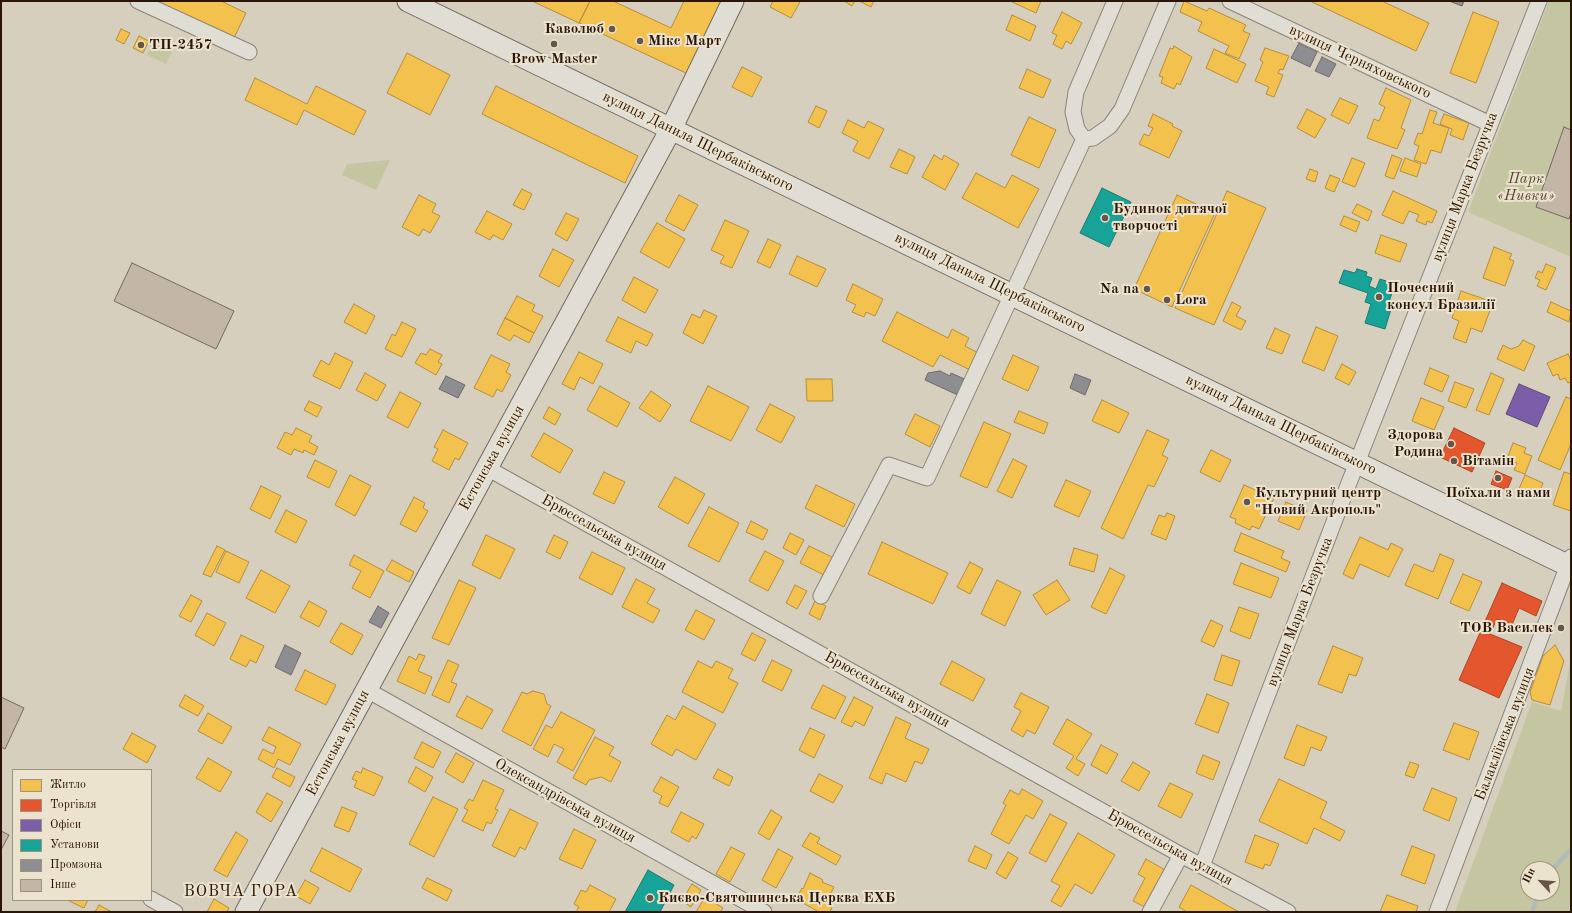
<!DOCTYPE html>
<html>
<head>
<meta charset="utf-8">
<style>
	body { margin:0 }
	#map { position:relative; width:1572px; height:913px; overflow:hidden; background:#d6cfbe; font-family:"Old Standard TT",serif }
	canvas { display:block }
	.frame { position:absolute; inset:0; border:2px solid #2b1509; pointer-events:none }
	.legend { position:absolute; left:12px; top:769px; width:140px; height:132px; box-sizing:border-box; background:#ece3ce; border:1px solid #9f917f; margin:0; padding:5px 7px; list-style:none; font-size:12px; color:#2b1509 }
	.legend li { display:flex; align-items:center; gap:8px; height:20px }
	.legend b { width:20px; border:1px solid #9f917f }
	.north { position:absolute; left:1520px; top:861px; width:40px; height:40px; box-sizing:border-box; background:#ece3ce; border:1px solid #9f917f; border-radius:50%; rotate:296deg; font-size:11px; font-weight:700; line-height:16px; text-align:center; color:#2b1509 }
	.north::after { content:''; display:block; margin:auto; width:14px; height:18px; background:#675648; clip-path:polygon(50% 0,100% 100%,50% 72%,0 100%) }
</style>
</head>
<body>
<div id="map">
<canvas width="1572" height="913"></canvas>
<div class="frame"></div>
<ul class="legend">
<li><b style="height:11px;background:#f2c14e"></b>Житло</li>
<li><b style="height:11px;background:#e4572e"></b>Торгівля</li>
<li><b style="height:11px;background:#7b5ea7"></b>Офіси</li>
<li><b style="height:11px;background:#17a398"></b>Установи</li>
<li><b style="height:11px;background:#8d8d92"></b>Промзона</li>
<li><b style="height:11px;background:#c3b6a7"></b>Інше</li>
</ul>
<div class="north">Пн</div>
</div>
<script>
const ctx = document.querySelector('canvas').getContext('2d');
ctx.lineJoin = 'round';
function paint(path, color) {
  ctx.fillStyle = color;
  ctx.fill(path, 'evenodd');
}
function shape(rows) {
  const path = new Path2D();
  for (const r of rows) {
    path.moveTo(r[0], r[1]);
    for (let i = 2; i < r.length; i += 2) path.lineTo(r[i], r[i + 1]);
  }
  return path;
}
function trace(path, color, width, dash) {
  ctx.strokeStyle = color;
  ctx.lineWidth = width;
  ctx.lineCap = dash ? 'butt' : 'round';
  ctx.setLineDash(dash || []);
  ctx.stroke(path);
}
function label(font, color, halo, rows, align = 'center') {
  ctx.font = font + ' "Old Standard TT",serif';
  ctx.lineWidth = 4;
  ctx.setLineDash([]);
  ctx.textBaseline = 'middle';
  ctx.strokeStyle = halo;
  ctx.fillStyle = color;
  for (const [text, x, y, turn = 0] of rows) {
    ctx.save();
    ctx.translate(x, y);
    ctx.rotate((+turn || 0) * Math.PI / 180);
    ctx.textAlign = isNaN(turn) ? turn : align;
    if (halo) ctx.strokeText(text, 0, 0);
    ctx.fillText(text, 0, 0);
    ctx.restore();
  }
}
paint(shape([
	[1549,1,1571,1,1571,257,1468,212],
	[154,40,173,49,166,64,147,55],
	[390,160,376,190,342,175,347,164],
	[1571,657,1571,912,1455,912,1532,702,1561,711],
	[1528,869,1552,869,1552,893,1528,893]
]), '#c4c5a1');
const homes = shape([
	[152,1,221,1,246,13,233,40,152,1],
	[532,1,590,1,579,23,532,1],
	[590,1,613,1,671,28,684,1,722,1,688,74,579,23,590,1],
	[773,1,797,1,800,2,791,18,770,7,773,1],
	[844,1,855,1,852,6,844,1],
	[859,1,874,1,871,7,859,1],
	[1010,1,1041,1,1036,13,1010,1],
	[1184,1,1207,11,1209,8,1246,25,1243,31,1250,34,1239,59,1225,53,1229,46,1198,31,1202,22,1180,12,1184,1],
	[1310,1,1382,1,1429,23,1416,51,1310,1],
	[1062,12,1082,23,1071,44,1066,41,1062,49,1053,44,1057,35,1052,33,1062,12],
	[1473,12,1499,22,1476,83,1450,73,1473,12],
	[1012,15,1036,26,1030,41,1006,30,1012,15],
	[121,29,130,33,124,44,116,40,121,29],
	[139,36,149,41,143,53,133,48,139,36],
	[1174,46,1192,57,1180,85,1177,83,1174,89,1161,83,1163,77,1159,76,1170,48,1173,49,1174,46],
	[1265,48,1289,56,1283,70,1280,69,1278,73,1283,75,1274,97,1266,94,1269,87,1255,81,1263,62,1260,60,1265,48],
	[1214,49,1246,64,1237,83,1206,68,1214,49],
	[407,53,450,75,430,115,387,93,407,53],
	[742,67,762,77,752,97,732,87,742,67],
	[1027,69,1051,80,1043,98,1019,88,1027,69],
	[255,78,307,104,316,86,366,111,354,135,304,110,297,125,245,100,255,78],
	[496,86,638,156,625,183,482,114,496,86],
	[1386,88,1411,100,1401,128,1405,130,1397,149,1367,138,1374,119,1379,121,1385,107,1379,104,1386,88],
	[1340,98,1358,106,1349,124,1331,115,1340,98],
	[816,106,827,111,819,128,808,122,816,106],
	[1307,109,1326,119,1315,138,1297,128,1307,109],
	[1430,110,1437,112,1433,123,1449,128,1441,153,1431,150,1426,164,1414,160,1419,146,1414,144,1418,133,1422,134,1430,110],
	[1153,114,1173,124,1172,126,1182,131,1169,158,1139,144,1144,134,1149,136,1153,128,1148,126,1153,114],
	[1444,114,1469,123,1463,140,1450,135,1452,129,1440,124,1444,114],
	[1029,117,1056,130,1039,168,1011,155,1029,117],
	[848,120,864,128,868,121,884,129,869,159,853,151,858,141,842,133,848,120],
	[899,149,915,157,907,174,890,167,899,149],
	[934,155,942,160,944,155,959,164,945,190,922,177,934,155],
	[1392,155,1402,159,1394,179,1385,176,1392,155],
	[1352,158,1365,163,1355,187,1342,182,1352,158],
	[1405,158,1421,164,1417,177,1400,171,1405,158],
	[1310,169,1318,172,1315,182,1306,179,1310,169],
	[976,173,1005,188,1012,175,1039,189,1018,228,962,198,976,173],
	[1330,175,1340,179,1334,192,1325,188,1330,175],
	[522,189,532,194,524,210,513,205,522,189],
	[1227,191,1266,208,1214,325,1175,308,1227,191],
	[1393,191,1437,211,1432,223,1427,221,1426,225,1416,221,1419,215,1409,211,1403,224,1382,215,1393,191],
	[419,195,436,204,432,212,440,216,430,233,423,229,419,236,402,227,419,195],
	[679,195,698,205,684,231,665,221,679,195],
	[1177,195,1215,213,1172,307,1134,289,1177,195],
	[1357,204,1372,211,1368,221,1352,213,1357,204],
	[487,211,512,224,503,240,493,235,490,240,475,232,487,211],
	[566,213,579,219,567,241,555,234,566,213],
	[1344,216,1360,222,1356,232,1340,225,1344,216],
	[725,220,749,231,732,268,720,263,724,256,711,250,725,220],
	[657,223,685,239,669,268,640,252,657,223],
	[1381,235,1407,244,1400,262,1375,253,1381,235],
	[768,239,781,245,770,268,757,262,768,239],
	[1494,247,1512,254,1509,259,1514,261,1505,286,1483,278,1494,247],
	[553,249,574,260,559,287,539,276,553,249],
	[797,256,826,269,817,287,789,274,797,256],
	[1546,264,1556,268,1546,290,1537,286,1540,280,1535,278,1538,271,1542,273,1546,264],
	[634,277,658,290,645,313,622,300,634,277],
	[853,284,883,299,875,316,866,312,864,317,852,312,856,305,846,300,853,284],
	[1461,291,1493,302,1482,332,1471,328,1466,343,1453,338,1459,321,1452,318,1461,291],
	[517,296,535,305,532,311,543,316,534,333,505,318,517,296],
	[1232,302,1241,307,1236,316,1246,321,1241,330,1223,321,1232,302],
	[1551,302,1571,311,1569,322,1547,312,1551,302],
	[354,304,375,316,366,334,344,322,354,304],
	[704,310,717,316,703,344,683,333,692,314,700,318,704,310],
	[897,312,948,338,952,329,969,338,965,346,982,355,974,372,940,355,933,367,882,341,897,312],
	[618,317,653,334,647,346,636,341,631,353,606,341,618,317],
	[505,318,534,333,529,343,514,335,510,341,497,334,505,318],
	[402,322,416,329,402,357,385,349,392,334,395,336,402,322],
	[1316,327,1338,336,1324,371,1302,362,1316,327],
	[1275,328,1290,335,1282,354,1266,348,1275,328],
	[1523,340,1535,346,1524,371,1497,359,1503,345,1511,349,1519,346,1523,340],
	[430,349,442,355,438,362,442,364,436,375,415,363,421,353,426,355,430,349],
	[579,352,603,364,593,384,580,377,574,390,562,384,579,352],
	[335,353,353,362,340,389,313,376,321,360,329,365,335,353],
	[1568,354,1571,361,1571,382,1568,383,1565,378,1560,380,1558,374,1553,376,1547,363,1568,354],
	[491,355,510,364,506,372,511,375,502,392,497,389,493,397,474,388,491,355],
	[1013,355,1039,367,1028,391,1002,379,1013,355],
	[1342,364,1356,372,1349,385,1335,378,1342,364],
	[1430,368,1449,376,1442,392,1424,384,1430,368],
	[365,373,386,385,377,401,356,390,365,373],
	[1491,373,1504,379,1489,415,1476,410,1491,373],
	[806,379,832,379,833,401,807,401,806,379],
	[1455,382,1474,389,1466,408,1448,401,1455,382],
	[600,386,630,403,617,427,587,410,600,386],
	[708,386,749,407,731,441,690,421,708,386],
	[651,391,671,405,660,422,639,408,651,391],
	[400,392,421,403,408,428,387,417,400,392],
	[1566,397,1571,399,1571,444,1560,470,1538,460,1566,397],
	[1421,398,1444,407,1434,430,1412,421,1421,398],
	[1102,400,1129,413,1119,433,1092,421,1102,400],
	[309,401,322,407,317,417,304,410,309,401],
	[770,404,795,417,781,443,756,430,770,404],
	[549,407,561,414,555,425,543,418,549,407],
	[1019,411,1048,423,1044,434,1014,422,1019,411],
	[915,414,940,426,930,447,905,434,915,414],
	[984,422,1011,434,987,488,960,476,984,422],
	[296,428,312,436,309,442,318,447,314,455,304,450,303,453,294,449,291,455,277,448,285,432,292,435,296,428],
	[443,430,468,443,459,460,455,458,449,470,432,461,438,449,434,447,443,430],
	[1147,430,1169,440,1162,455,1168,458,1154,487,1148,485,1123,539,1101,528,1147,430],
	[544,433,573,450,560,473,531,456,544,433],
	[1513,443,1526,448,1524,453,1532,456,1525,474,1514,470,1517,463,1507,459,1513,443],
	[1211,450,1231,460,1220,482,1200,472,1211,450],
	[1013,459,1027,466,1012,498,997,491,1013,459],
	[315,460,337,471,329,488,307,477,315,460],
	[604,472,625,482,614,504,593,494,604,472],
	[1564,472,1571,474,1571,511,1553,505,1564,472],
	[350,475,371,486,355,516,335,505,350,475],
	[1525,475,1543,483,1537,498,1518,491,1525,475],
	[675,477,705,494,688,524,658,507,675,477],
	[1066,480,1091,491,1079,517,1054,506,1066,480],
	[816,485,855,504,844,527,805,508,816,485],
	[1244,485,1274,498,1259,529,1252,526,1250,530,1235,523,1236,519,1230,517,1244,485],
	[261,486,281,496,270,519,250,509,261,486],
	[414,497,425,503,423,508,428,511,416,532,400,524,414,497],
	[1286,502,1307,511,1299,530,1278,521,1286,502],
	[709,507,739,523,719,562,688,546,709,507],
	[286,510,307,521,296,543,275,532,286,510],
	[1167,513,1175,516,1166,540,1151,534,1159,515,1165,517,1167,513],
	[751,521,768,530,763,540,746,532,751,521],
	[790,533,804,540,796,555,783,548,790,533],
	[1241,533,1284,551,1281,558,1290,562,1286,572,1234,551,1241,533],
	[486,535,515,549,500,579,472,565,486,535],
	[554,535,568,542,560,559,546,552,554,535],
	[1360,537,1388,550,1391,543,1403,549,1389,577,1360,564,1353,579,1343,574,1360,537],
	[882,542,948,573,933,604,868,574,882,542],
	[217,546,225,550,211,577,203,574,217,546],
	[809,546,834,558,824,575,800,563,809,546],
	[1074,548,1098,555,1094,572,1069,565,1074,548],
	[226,551,249,562,239,583,216,572,226,551],
	[765,551,784,561,768,591,749,581,765,551],
	[592,552,625,568,612,595,579,578,592,552],
	[1440,554,1454,560,1438,599,1405,585,1414,564,1433,572,1440,554],
	[354,555,384,571,370,598,352,588,361,571,349,565,354,555],
	[392,560,414,572,409,582,386,570,392,560],
	[970,562,983,569,970,594,957,587,970,562],
	[1241,563,1279,578,1271,598,1233,584,1241,563],
	[1110,568,1125,576,1106,614,1091,607,1110,568],
	[261,570,290,586,275,613,246,598,261,570],
	[1463,574,1482,582,1469,611,1450,603,1463,574],
	[636,579,655,589,647,603,660,610,653,623,622,607,636,579],
	[459,580,476,588,449,645,432,638,459,580],
	[997,580,1021,592,1005,626,981,614,997,580],
	[1057,580,1070,600,1046,615,1033,595,1057,580],
	[795,585,807,591,797,609,786,603,795,585],
	[191,595,202,601,191,622,179,616,191,595],
	[309,601,327,611,319,627,300,617,309,601],
	[815,601,826,606,820,620,809,614,815,601],
	[1239,607,1259,614,1250,639,1230,631,1239,607],
	[696,610,715,620,704,640,685,630,696,610],
	[207,613,226,623,214,646,195,635,207,613],
	[1211,620,1223,626,1214,647,1201,641,1211,620],
	[341,623,363,635,352,655,330,642,341,623],
	[752,633,766,640,755,661,741,654,752,633],
	[241,635,264,646,256,663,250,660,246,667,230,659,241,635],
	[1555,645,1564,661,1550,705,1532,700,1530,692,1543,656,1555,645],
	[1333,646,1363,658,1356,676,1349,674,1342,693,1318,684,1333,646],
	[419,654,425,656,418,671,432,677,425,694,397,681,409,656,416,660,419,654],
	[1222,655,1240,661,1232,686,1214,680,1222,655],
	[448,660,459,665,451,682,457,684,449,703,432,695,448,660],
	[772,660,792,670,782,691,762,681,772,660],
	[698,661,712,668,716,661,733,669,728,678,738,683,723,713,682,692,698,661],
	[952,661,985,679,973,701,940,684,952,661],
	[305,670,336,685,326,705,295,690,305,670],
	[823,685,846,697,835,719,811,708,823,685],
	[533,691,544,694,547,704,551,706,531,746,502,731,522,692,527,694,533,691],
	[1021,693,1049,707,1035,734,1027,730,1023,737,1011,730,1021,711,1014,707,1021,693],
	[1207,694,1229,703,1218,733,1195,724,1207,694],
	[185,695,204,706,198,716,179,706,185,695],
	[467,696,493,710,482,729,456,716,467,696],
	[854,697,873,707,864,726,855,721,852,727,841,722,854,697],
	[683,706,716,724,696,760,676,749,672,756,651,744,667,715,675,720,683,706],
	[561,712,595,730,573,771,557,762,564,749,554,744,548,757,533,749,546,725,552,728,561,712],
	[208,713,232,727,222,744,198,731,208,713],
	[896,717,911,724,905,738,929,749,922,764,915,761,906,782,886,773,882,784,869,778,896,717],
	[1067,719,1092,734,1076,759,1085,764,1078,776,1066,768,1074,756,1053,744,1067,719],
	[1454,723,1479,732,1469,760,1443,750,1454,723],
	[1297,725,1327,737,1321,751,1311,747,1304,766,1284,758,1297,725],
	[269,727,301,744,290,765,278,759,274,768,258,759,263,749,273,754,276,747,262,740,269,727],
	[810,728,825,735,814,758,799,750,810,728],
	[132,733,156,746,147,763,123,749,132,733],
	[595,737,614,747,609,755,621,762,611,782,601,777,589,780,586,785,573,778,595,737],
	[422,742,441,752,433,768,414,758,422,742],
	[1101,745,1118,754,1107,774,1091,765,1101,745],
	[456,753,474,763,463,783,445,772,456,753],
	[1203,755,1220,762,1213,780,1196,773,1203,755],
	[208,758,232,772,220,792,196,778,208,758],
	[1133,762,1150,772,1139,791,1121,781,1133,762],
	[1410,762,1419,765,1414,778,1405,775,1410,762],
	[416,767,433,777,425,792,408,782,416,767],
	[277,768,295,777,290,787,272,777,277,768],
	[363,768,383,777,374,796,354,787,357,781,352,779,356,771,361,773,363,768],
	[718,769,733,777,729,786,713,778,718,769],
	[819,774,843,786,833,803,810,791,819,774],
	[661,777,679,787,668,807,659,803,662,796,653,791,661,777],
	[1279,779,1327,802,1320,818,1345,831,1340,841,1314,828,1307,844,1259,821,1279,779],
	[483,780,504,790,495,809,498,810,491,824,487,822,483,831,462,821,468,810,464,808,469,799,473,801,483,780],
	[1170,783,1193,794,1181,818,1158,806,1170,783],
	[1432,788,1457,798,1449,821,1423,810,1432,788],
	[1022,789,1043,801,1033,819,1026,815,1009,844,991,834,1006,805,1003,803,1010,790,1019,795,1022,789],
	[267,793,283,802,271,822,256,812,267,793],
	[433,797,458,809,434,857,409,844,433,797],
	[342,807,357,813,349,832,334,826,342,807],
	[510,809,538,823,525,850,520,847,515,857,492,846,510,809],
	[771,810,782,817,769,840,758,833,771,810],
	[681,812,704,824,696,839,692,836,689,842,671,832,681,812],
	[1050,814,1067,823,1046,862,1029,853,1050,814],
	[574,829,596,840,582,869,559,859,574,829],
	[236,832,248,840,227,877,214,870,236,832],
	[810,833,820,838,817,843,841,856,836,865,802,846,810,833],
	[1078,833,1115,855,1092,894,1075,884,1061,907,1051,901,1060,886,1051,881,1078,833],
	[1255,835,1279,844,1270,866,1265,864,1263,869,1245,862,1255,835],
	[975,846,992,855,986,869,968,861,975,846],
	[1412,846,1435,855,1425,884,1401,875,1412,846],
	[731,847,745,854,730,882,716,874,731,847],
	[322,848,362,869,350,892,310,871,322,848],
	[778,849,793,857,776,888,762,880,778,849],
	[1008,852,1018,858,1006,879,996,873,1008,852],
	[1146,859,1165,870,1145,907,1133,901,1145,878,1138,874,1146,859],
	[810,873,823,880,822,882,834,887,829,897,835,900,830,912,819,912,796,899,802,888,803,889,810,873],
	[427,878,452,890,447,901,422,888,427,878],
	[305,880,319,888,310,904,296,896,305,880],
	[692,884,701,890,691,907,682,901,692,884],
	[590,885,616,899,609,912,576,912,579,907,574,904,581,890,586,892,590,885],
	[1191,885,1239,912,1187,912,1179,907,1191,885],
	[1387,895,1418,906,1416,912,1380,912,1387,895],
	[705,897,723,908,720,912,696,912,705,897],
	[214,899,229,908,227,912,207,912,214,899],
	[67,900,88,900,84,908,67,900],
	[99,905,112,912,95,912,99,905]
]);
paint(homes, '#f2c14e');
trace(homes, '#b68d39', 1);
const shops = shape([
	[1454,428,1485,443,1472,472,1440,457,1454,428],
	[1496,471,1512,478,1507,490,1491,484,1496,471],
	[1502,583,1542,601,1536,616,1519,608,1512,625,1497,619,1490,634,1522,647,1499,698,1459,680,1502,583]
]);
paint(shops, '#e4572e');
trace(shops, '#ac4323', 1);
const offices = shape([
	[1519,384,1550,397,1537,427,1506,414,1519,384]
]);
paint(offices, '#7b5ea7');
trace(offices, '#634878', 1);
const public = shape([
	[1102,188,1131,202,1109,247,1080,233,1102,188],
	[1357,269,1367,272,1366,276,1372,278,1369,286,1376,289,1380,279,1395,284,1387,308,1391,309,1385,329,1365,323,1371,304,1365,302,1368,293,1339,283,1344,270,1355,273,1357,269],
	[648,870,674,885,660,912,625,912,648,870]
]);
paint(public, '#17a398');
trace(public, '#1d786d', 1);
const industry = shape([
	[1449,1,1464,1,1462,6,1449,1],
	[1299,43,1317,52,1310,67,1291,58,1299,43],
	[1322,57,1336,64,1329,77,1315,71,1322,57],
	[940,371,950,376,951,373,969,381,962,397,925,380,928,373,940,371],
	[1075,374,1091,380,1085,395,1070,388,1075,374],
	[446,376,465,385,458,398,439,389,446,376],
	[378,606,389,613,381,628,369,622,378,606],
	[285,645,301,653,291,675,275,667,285,645]
]);
paint(industry, '#8d8d92');
trace(industry, '#706969', 1);
trace(shape([
	[1552,870,1571,849],
	[1532,912,1539,893]
]), '#acbdba', 4.5);
const building = shape([
	[1564,127,1571,130,1571,213,1569,219,1536,207,1564,127],
	[132,263,234,311,216,349,114,301,132,263],
	[1,697,24,708,5,749,1,747,1,697],
	[1,831,9,835,1,850,1,831]
]);
paint(building, '#c3b6a7');
trace(building, '#726a60', 1);
const street = shape([
	[138,1,249,52],
	[1230,1,1490,124],
	[1084,139,1093,138,1110,126,1122,109,1168,1],
	[1084,139,1077,129,1073,112,1076,92,1115,1],
	[487,468,1181,855,1288,912],
	[821,596,889,465,927,478,1084,139],
	[367,690,764,912],
	[1202,866,1347,488,1539,1],
	[151,899,175,912],
	[1150,912,1181,855],
	[1437,912,1571,557]
]);
const secondary = shape([
	[408,1,1571,567],
	[246,912,671,129,733,1]
]);
trace(street, '#8a8479', 17);
trace(secondary, '#726a60', 23);
trace(street, '#e0ddd4', 15);
trace(secondary, '#e0ddd4', 21);
for (const [x, y, r, color] of [
	[612,29,4,"#675648"],
	[640,41,4,"#675648"],
	[554,44,4,"#675648"],
	[141,45,4,"#675648"],
	[1105,218,4,"#675648"],
	[1147,289,4,"#675648"],
	[1379,297,4,"#675648"],
	[1167,300,4,"#675648"],
	[1451,444,4,"#675648"],
	[1454,461,4,"#675648"],
	[1498,478,4,"#675648"],
	[1247,502,4,"#675648"],
	[1561,628,4,"#675648"],
	[650,898,4,"#675648"]
]) {
  const dot = new Path2D();
  dot.arc(x, y, r, 0, 2 * Math.PI);
  ctx.fillStyle = color;
  ctx.fill(dot);
  trace(dot, '#ece3ce', 1.5);
}
label('bold 15px', '#2b1509', '#ece3ce', [
	["Каволюб",604,29,"right"],
	["Мікс Март",648,41],
	["ТП-2457",149,45],
	["Brow Master",554,59,"center"],
	["Будинок дитячої",1113,209],
	["творчості",1113,226],
	["Почесний",1387,288],
	["консул Бразилії",1387,305],
	["Na na",1139,289,"right"],
	["Lora",1175,300],
	["Здорова",1443,435,"right"],
	["Родина",1443,452,"right"],
	["Вітамін",1462,461],
	["Культурний центр",1255,493],
	["\"Новий Акрополь\"",1255,510],
	["Поїхали з нами",1498,493,"center"],
	["ТОВ Василек",1553,628,"right"],
	["Києво-Святошинська Церква ЕХБ",658,898]
], 'left');
label('15px', '#2b1509', '#ece3ce', [
	["вулиця Черняховського",1360,62,25],
	["вулиця Данила Щербаківського",698,142,26],
	["вулиця Марка Безручка",1465,187,-69],
	["вулиця Данила Щербаківського",990,283,26],
	["вулиця Данила Щербаківського",1281,425,26],
	["Естонська вулиця",492,458,-61],
	["Брюссельська вулиця",604,533,29],
	["вулиця Марка Безручка",1300,612,-69],
	["Брюссельська вулиця",887,690,29],
	["Балакліївська вулиця",1505,734,-69],
	["Естонська вулиця",338,743,-62],
	["Олександрівська вулиця",565,801,29],
	["Брюссельська вулиця",1170,848,29]
]);
label('italic 15px', '#554730', '#ece3ce', [
	["Парк",1526,179],
	["«Нивки»",1526,196]
]);
ctx.letterSpacing = '1px';
label('16px', '#2b1509', '#ece3ce', [
	["ВОВЧА ГОРА",241,892]
]);
ctx.letterSpacing = '0px';
</script>
</body>
</html>
